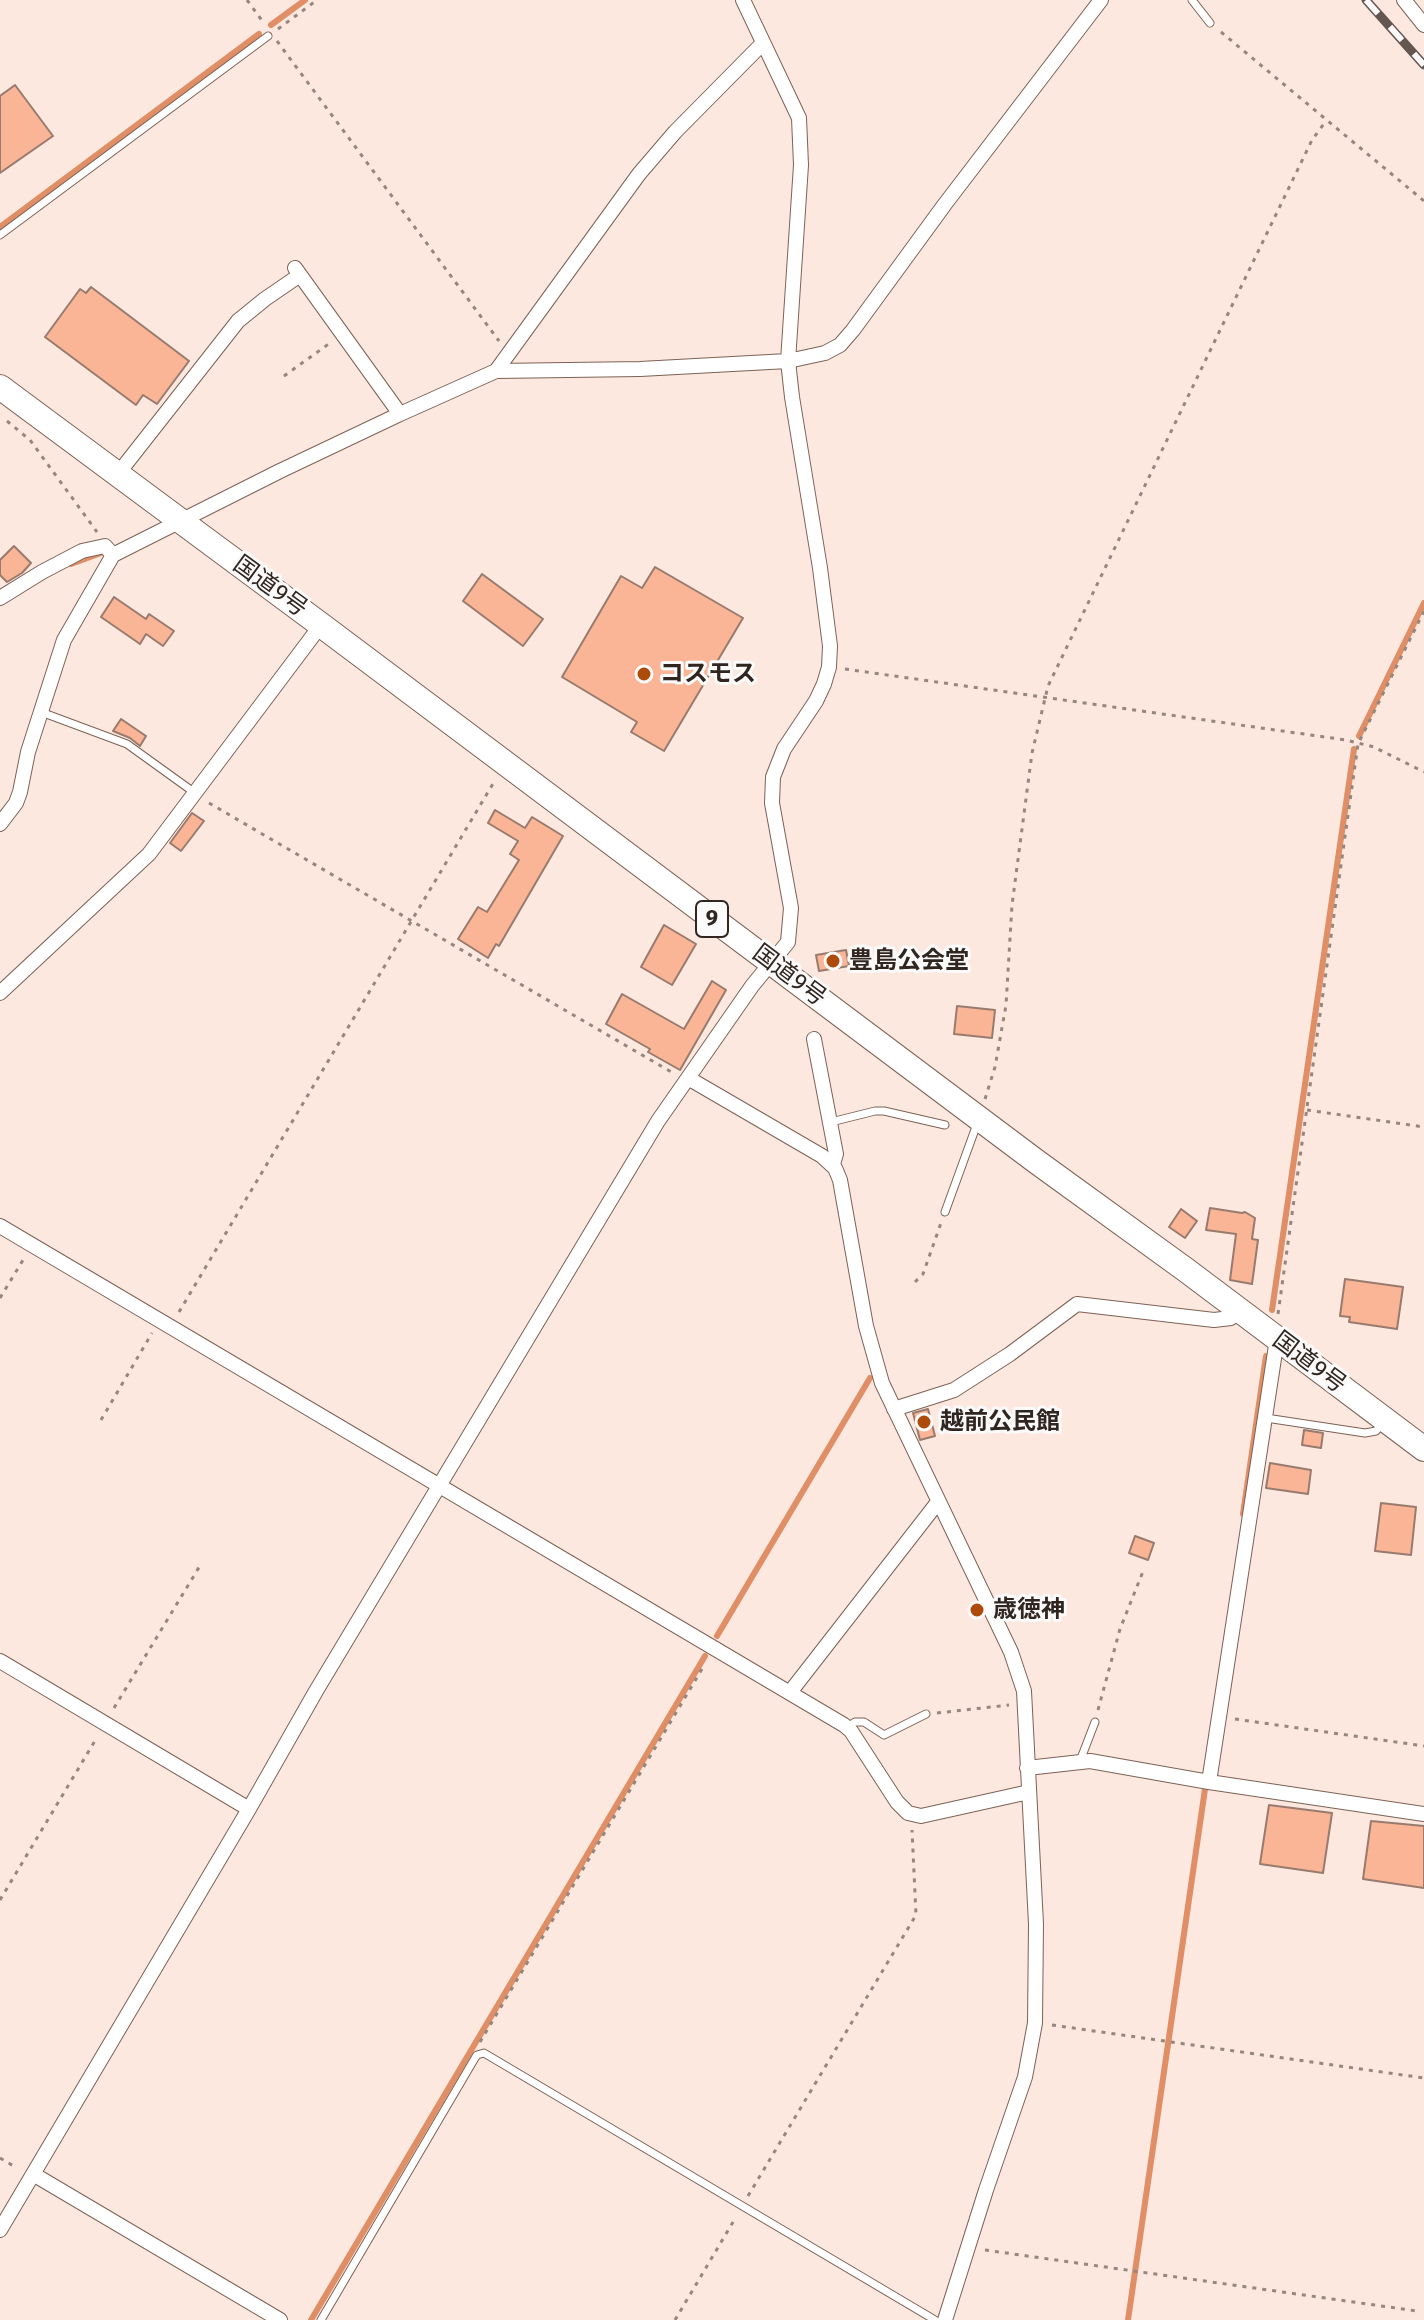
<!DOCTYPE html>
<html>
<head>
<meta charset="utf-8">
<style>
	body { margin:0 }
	canvas { display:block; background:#fce8df }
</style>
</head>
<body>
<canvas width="1424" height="2320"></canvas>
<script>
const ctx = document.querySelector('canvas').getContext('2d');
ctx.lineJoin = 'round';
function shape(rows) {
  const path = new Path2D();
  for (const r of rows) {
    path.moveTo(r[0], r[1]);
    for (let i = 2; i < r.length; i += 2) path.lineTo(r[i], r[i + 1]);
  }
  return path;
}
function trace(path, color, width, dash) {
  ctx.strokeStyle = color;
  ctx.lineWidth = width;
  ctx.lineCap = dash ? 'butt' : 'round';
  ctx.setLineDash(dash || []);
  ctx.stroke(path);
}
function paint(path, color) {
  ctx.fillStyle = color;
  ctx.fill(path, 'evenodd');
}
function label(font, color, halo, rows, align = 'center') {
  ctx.font = font + ' "Fira Sans","Noto Sans JP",sans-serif';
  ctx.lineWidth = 6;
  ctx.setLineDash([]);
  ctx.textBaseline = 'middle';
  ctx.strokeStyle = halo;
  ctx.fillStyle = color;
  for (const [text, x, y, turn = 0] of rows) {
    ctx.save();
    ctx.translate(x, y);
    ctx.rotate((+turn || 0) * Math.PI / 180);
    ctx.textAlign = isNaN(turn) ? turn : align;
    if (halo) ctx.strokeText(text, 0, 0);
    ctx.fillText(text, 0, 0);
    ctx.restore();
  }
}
trace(shape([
	[271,25,305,0],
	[0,227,259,34],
	[71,564,101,553],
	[1359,736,1424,603],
	[1272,1310,1354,749],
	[1243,1514,1266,1356],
	[717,1636,870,1378],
	[311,2320,705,1656],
	[1128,2320,1205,1789]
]), '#e08e66', 6);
const building = shape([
	[15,85,53,136,0,173,0,96,15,85],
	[91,287,189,361,157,404,143,395,136,405,45,337,80,289,86,293,91,287],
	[14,546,31,563,22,573,7,582,0,575,0,560,14,546],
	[655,567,743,618,664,751,631,732,637,722,562,677,621,576,642,588,655,567],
	[482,574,543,619,523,646,463,601,482,574],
	[114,597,146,619,149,614,174,631,163,646,146,634,140,644,101,617,114,597],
	[121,719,146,736,140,746,130,738,113,731,121,719],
	[495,810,525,828,532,817,563,836,499,946,496,944,488,958,458,939,478,907,487,912,519,860,510,854,518,841,488,823,495,810],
	[192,813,204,821,181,851,170,843,192,813],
	[664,925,696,944,672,985,641,967,664,925],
	[846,950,849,966,819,971,816,955,846,950],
	[712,981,726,990,680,1070,648,1052,650,1049,606,1024,622,994,684,1029,712,981],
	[957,1006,995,1010,992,1038,954,1034,957,1006],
	[1210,1208,1242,1213,1245,1212,1255,1218,1252,1239,1258,1240,1252,1284,1230,1280,1236,1234,1206,1230,1210,1208],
	[1181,1209,1197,1221,1185,1238,1169,1227,1181,1209],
	[1345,1279,1403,1287,1397,1329,1349,1322,1350,1317,1340,1316,1345,1279],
	[928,1409,935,1436,920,1440,913,1413,928,1409],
	[1304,1430,1323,1433,1321,1448,1302,1445,1304,1430],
	[1270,1463,1311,1470,1308,1494,1266,1488,1270,1463],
	[1381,1503,1416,1507,1411,1555,1375,1551,1381,1503],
	[1135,1536,1154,1543,1148,1560,1129,1553,1135,1536],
	[1269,1805,1332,1813,1323,1873,1260,1864,1269,1805],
	[1371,1821,1424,1826,1424,1888,1363,1879,1371,1821]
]);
paint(building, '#f9b595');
trace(building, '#987b6e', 2);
const service = shape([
	[1192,0,1210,23],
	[0,235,268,36],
	[41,712,127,744,195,793],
	[831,1122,875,1111,884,1111,945,1125],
	[945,1212,977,1124],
	[1266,1418,1365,1433,1376,1431,1384,1422],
	[847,1727,855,1722,864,1722,884,1735,926,1714],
	[1080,1761,1095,1722],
	[321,2320,475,2058,477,2055,484,2053,935,2320]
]);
const minor = shape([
	[1404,0,1424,25],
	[295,268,400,414],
	[496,371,639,174,675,132,763,43],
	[117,475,238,321,265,299,300,275],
	[0,598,42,572,82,551,105,546,113,555],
	[0,824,16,803,20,792,28,752,64,640,113,555,280,471,400,414,496,371,640,369,788,361,825,353,840,345,853,330,945,204,1101,0],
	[0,993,149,854,321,625],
	[814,1039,836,1154,833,1164],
	[688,1078,822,1156,835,1168,840,1180,866,1326,882,1383,1011,1652,1024,1691,1036,1924,1035,2023,1025,2077,986,2190,945,2320],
	[0,1226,844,1725,851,1731,897,1802,908,1813,921,1816,1029,1792],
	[894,1409,954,1390,1010,1354,1077,1304,1214,1320,1231,1318,1238,1310],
	[0,1661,249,1809],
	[791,1691,938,1502],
	[1027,1768,1090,1761,1209,1782,1424,1814],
	[1209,1782,1277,1339],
	[33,2174,280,2320],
	[0,2230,249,1809,316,1691,658,1121,752,986,788,942,791,908,772,803,773,777,784,749,816,701,824,684,829,667,830,646,820,568,792,397,788,361,801,165,799,118,743,0]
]);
const trunk = shape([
	[0,387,321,625,1037,1162,1186,1270,1424,1449]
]);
trace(service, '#7d6255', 9);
trace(minor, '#7d6255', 16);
trace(trunk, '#7d6255', 26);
trace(shape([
	[247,0,263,22],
	[278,29,317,0],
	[1221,32,1424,201],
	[277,41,499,341],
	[284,376,330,343],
	[7,421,30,440,97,532],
	[845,669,1346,740,1374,747,1424,772],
	[209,803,673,1073],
	[985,1099,995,1067,1006,1005,1012,905,1032,753,1048,686,1312,140,1326,121],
	[1307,1110,1424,1127],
	[915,1282,923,1274,941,1223],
	[0,1298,23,1260],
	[179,1312,494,782],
	[1278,1314,1358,744,1424,611],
	[101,1420,152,1333],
	[114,1708,201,1564],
	[1098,1710,1120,1629,1144,1569],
	[937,1713,1009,1705],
	[1235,1719,1424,1746],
	[0,1900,96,1739],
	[1052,2025,1424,2078],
	[480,2042,705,1664],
	[0,2158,17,2168],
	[748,2196,916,1915,912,1830],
	[985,2250,1417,2311],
	[675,2320,736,2217]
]), '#95867e', 3, [4, 6]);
trace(service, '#fff', 7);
trace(minor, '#fff', 14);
trace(trunk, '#fff', 24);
const rail = shape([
	[1366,0,1424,65]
]);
trace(rail, '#645650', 9);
trace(rail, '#fafafa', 6, [18]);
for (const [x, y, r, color] of [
	[644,674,8,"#ad4b0b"],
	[833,961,8,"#ad4b0b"],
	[924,1422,8,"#ad4b0b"],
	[977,1610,8,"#ad4b0b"]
]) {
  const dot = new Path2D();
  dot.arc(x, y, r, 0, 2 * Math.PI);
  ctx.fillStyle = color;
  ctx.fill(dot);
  trace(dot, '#fafafa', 3);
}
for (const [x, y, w] of [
	[712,919,32]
]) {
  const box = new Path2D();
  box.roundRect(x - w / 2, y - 18, w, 36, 6);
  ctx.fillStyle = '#fafafa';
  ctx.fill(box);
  trace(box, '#30251f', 2);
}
label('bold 22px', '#30251f', null, [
	["9",712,919]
]);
label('24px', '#30251f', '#fafafa', [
	["国道9号",270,587,36],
	["国道9号",789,976,37],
	["国道9号",1309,1363,37]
]);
label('bold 24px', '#30251f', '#fafafa', [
	["コスモス",660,674],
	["豊島公会堂",849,961],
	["越前公民館",940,1422],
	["歳徳神",993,1610]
], 'left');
</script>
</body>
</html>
